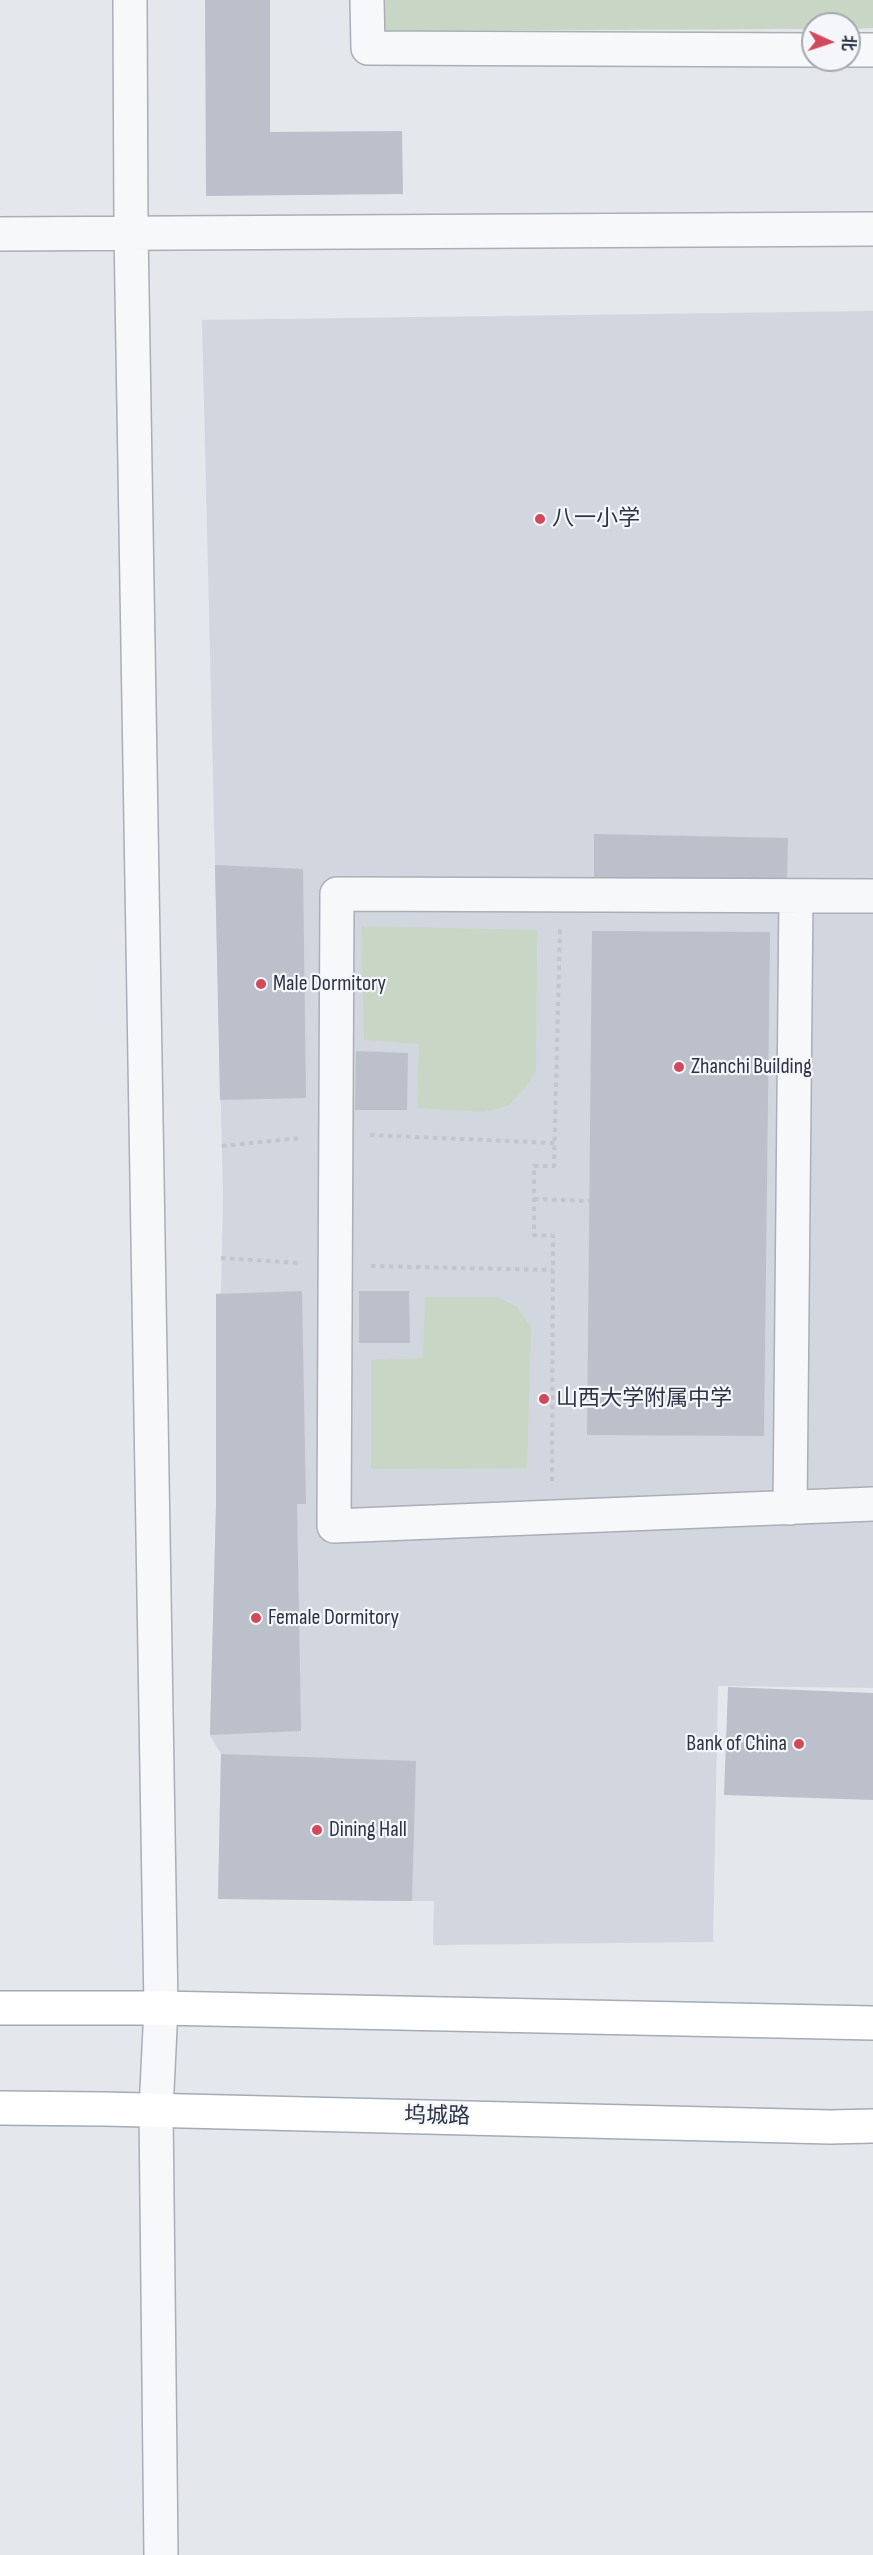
<!DOCTYPE html>
<html>
<head>
<meta charset="utf-8">
<style>
	body { margin:0 }
	#map { position:relative; width:873px; height:2555px; overflow:hidden; background:#e4e7ec; font-family:"Sofia Sans Condensed","Noto Sans SC",sans-serif }
	canvas { display:block }
	.north { position:absolute; left:801px; top:12px; width:60px; height:60px; box-sizing:border-box; background:#f4f6f9; border:2px solid #a4a8b1; border-radius:50%; rotate:93deg; font-size:16px; font-weight:700; line-height:24px; text-align:center; color:#2b3445 }
	.north::after { content:''; display:block; margin:auto; width:21px; height:27px; background:#d1495b; clip-path:polygon(50% 0,100% 100%,50% 72%,0 100%) }
</style>
</head>
<body>
<div id="map">
<canvas width="873" height="2555"></canvas>
<div class="north">北</div>
</div>
<script>
const ctx = document.querySelector('canvas').getContext('2d');
ctx.lineJoin = 'round';
function paint(path, color) {
  ctx.fillStyle = color;
  ctx.fill(path, 'evenodd');
}
function shape(rows) {
  const path = new Path2D();
  for (const r of rows) {
    path.moveTo(r[0], r[1]);
    for (let i = 2; i < r.length; i += 2) path.lineTo(r[i], r[i + 1]);
  }
  return path;
}
function trace(path, color, width, dash) {
  ctx.strokeStyle = color;
  ctx.lineWidth = width;
  ctx.lineCap = dash ? 'butt' : 'round';
  ctx.setLineDash(dash || []);
  ctx.stroke(path);
}
function label(font, color, halo, rows, align = 'center') {
  ctx.font = font + ' "Sofia Sans Condensed","Noto Sans SC",sans-serif';
  ctx.lineWidth = 4.5;
  ctx.setLineDash([]);
  ctx.textBaseline = 'middle';
  ctx.strokeStyle = halo;
  ctx.fillStyle = color;
  for (const [text, x, y, turn = 0] of rows) {
    ctx.save();
    ctx.translate(x, y);
    ctx.rotate((+turn || 0) * Math.PI / 180);
    ctx.textAlign = isNaN(turn) ? turn : align;
    if (halo) ctx.strokeText(text, 0, 0);
    ctx.fillText(text, 0, 0);
    ctx.restore();
  }
}
paint(shape([
	[873,311,873,1688,718,1686,713,1942,433,1945,434,1901,218,1899,221,1754,210,1735,216,1505,216,1294,221,1293,223,1196,202,320]
]), '#d2d6de');
paint(shape([
	[383,0,873,0,873,28,849,29,849,24,813,24,813,29,384,31],
	[361,926,537,930,536,1071,525,1088,508,1106,483,1112,417,1108,419,1044,364,1040],
	[425,1297,497,1297,517,1307,531,1327,527,1468,371,1469,371,1360,423,1358]
]), '#c9d6c5');
paint(shape([
	[205,0,270,0,270,132,402,131,403,194,206,196],
	[594,834,788,838,787,883,594,878],
	[215,865,303,869,306,1098,220,1100],
	[592,931,770,932,764,1436,587,1435],
	[356,1051,408,1053,407,1110,355,1110],
	[302,1291,306,1504,297,1504,301,1731,210,1735,216,1505,216,1294],
	[359,1291,409,1291,410,1343,359,1343],
	[728,1687,873,1693,873,1800,724,1795],
	[221,1754,416,1761,412,1901,218,1899]
]), '#bbc0ca');
const minor = shape([
	[130,0,131,231,161,2008,156,2110,161,2555],
	[367,0,368,48,813,50],
	[849,50,873,50],
	[0,234,873,229],
	[873,896,337,894,334,1526,873,1504],
	[790,1508,796,896]
]);
const major = shape([
	[0,2008,161,2008,873,2023],
	[0,2108,104,2109,830,2127,873,2126]
]);
trace(minor, '#a9aeb7', 36);
trace(major, '#a3abb8', 36);
trace(shape([
	[370,1135,555,1143],
	[222,1146,300,1138],
	[534,1199,589,1201],
	[221,1258,301,1263],
	[371,1266,553,1270],
	[552,1481,553,1236,534,1235,534,1166,554,1166,560,928]
]), '#c2c5cb', 4, [4.5, 4.5]);
trace(minor, '#f7f8fa', 33);
trace(major, '#fff', 33);
for (const [x, y, r, color] of [
	[540,519,6,"#d1495b"],
	[261,984,6,"#d1495b"],
	[679,1067,6,"#d1495b"],
	[544,1399,6,"#d1495b"],
	[256,1618,6,"#d1495b"],
	[799,1744,6,"#d1495b"],
	[317,1830,6,"#d1495b"]
]) {
  const dot = new Path2D();
  dot.arc(x, y, r, 0, 2 * Math.PI);
  ctx.fillStyle = color;
  ctx.fill(dot);
  trace(dot, '#f4f6f9', 2);
}
label('22px', '#2b3445', '#f4f6f9', [
	["八一小学",552,519],
	["Male Dormitory",273,984],
	["Zhanchi Building",691,1067],
	["山西大学附属中学",556,1399],
	["Female Dormitory",268,1618],
	["Bank of China",787,1744,"right"],
	["Dining Hall",329,1830]
], 'left');
label('22px', '#2b3445', '#f4f6f9', [
	["坞城路",437,2117,1]
]);
</script>
</body>
</html>
